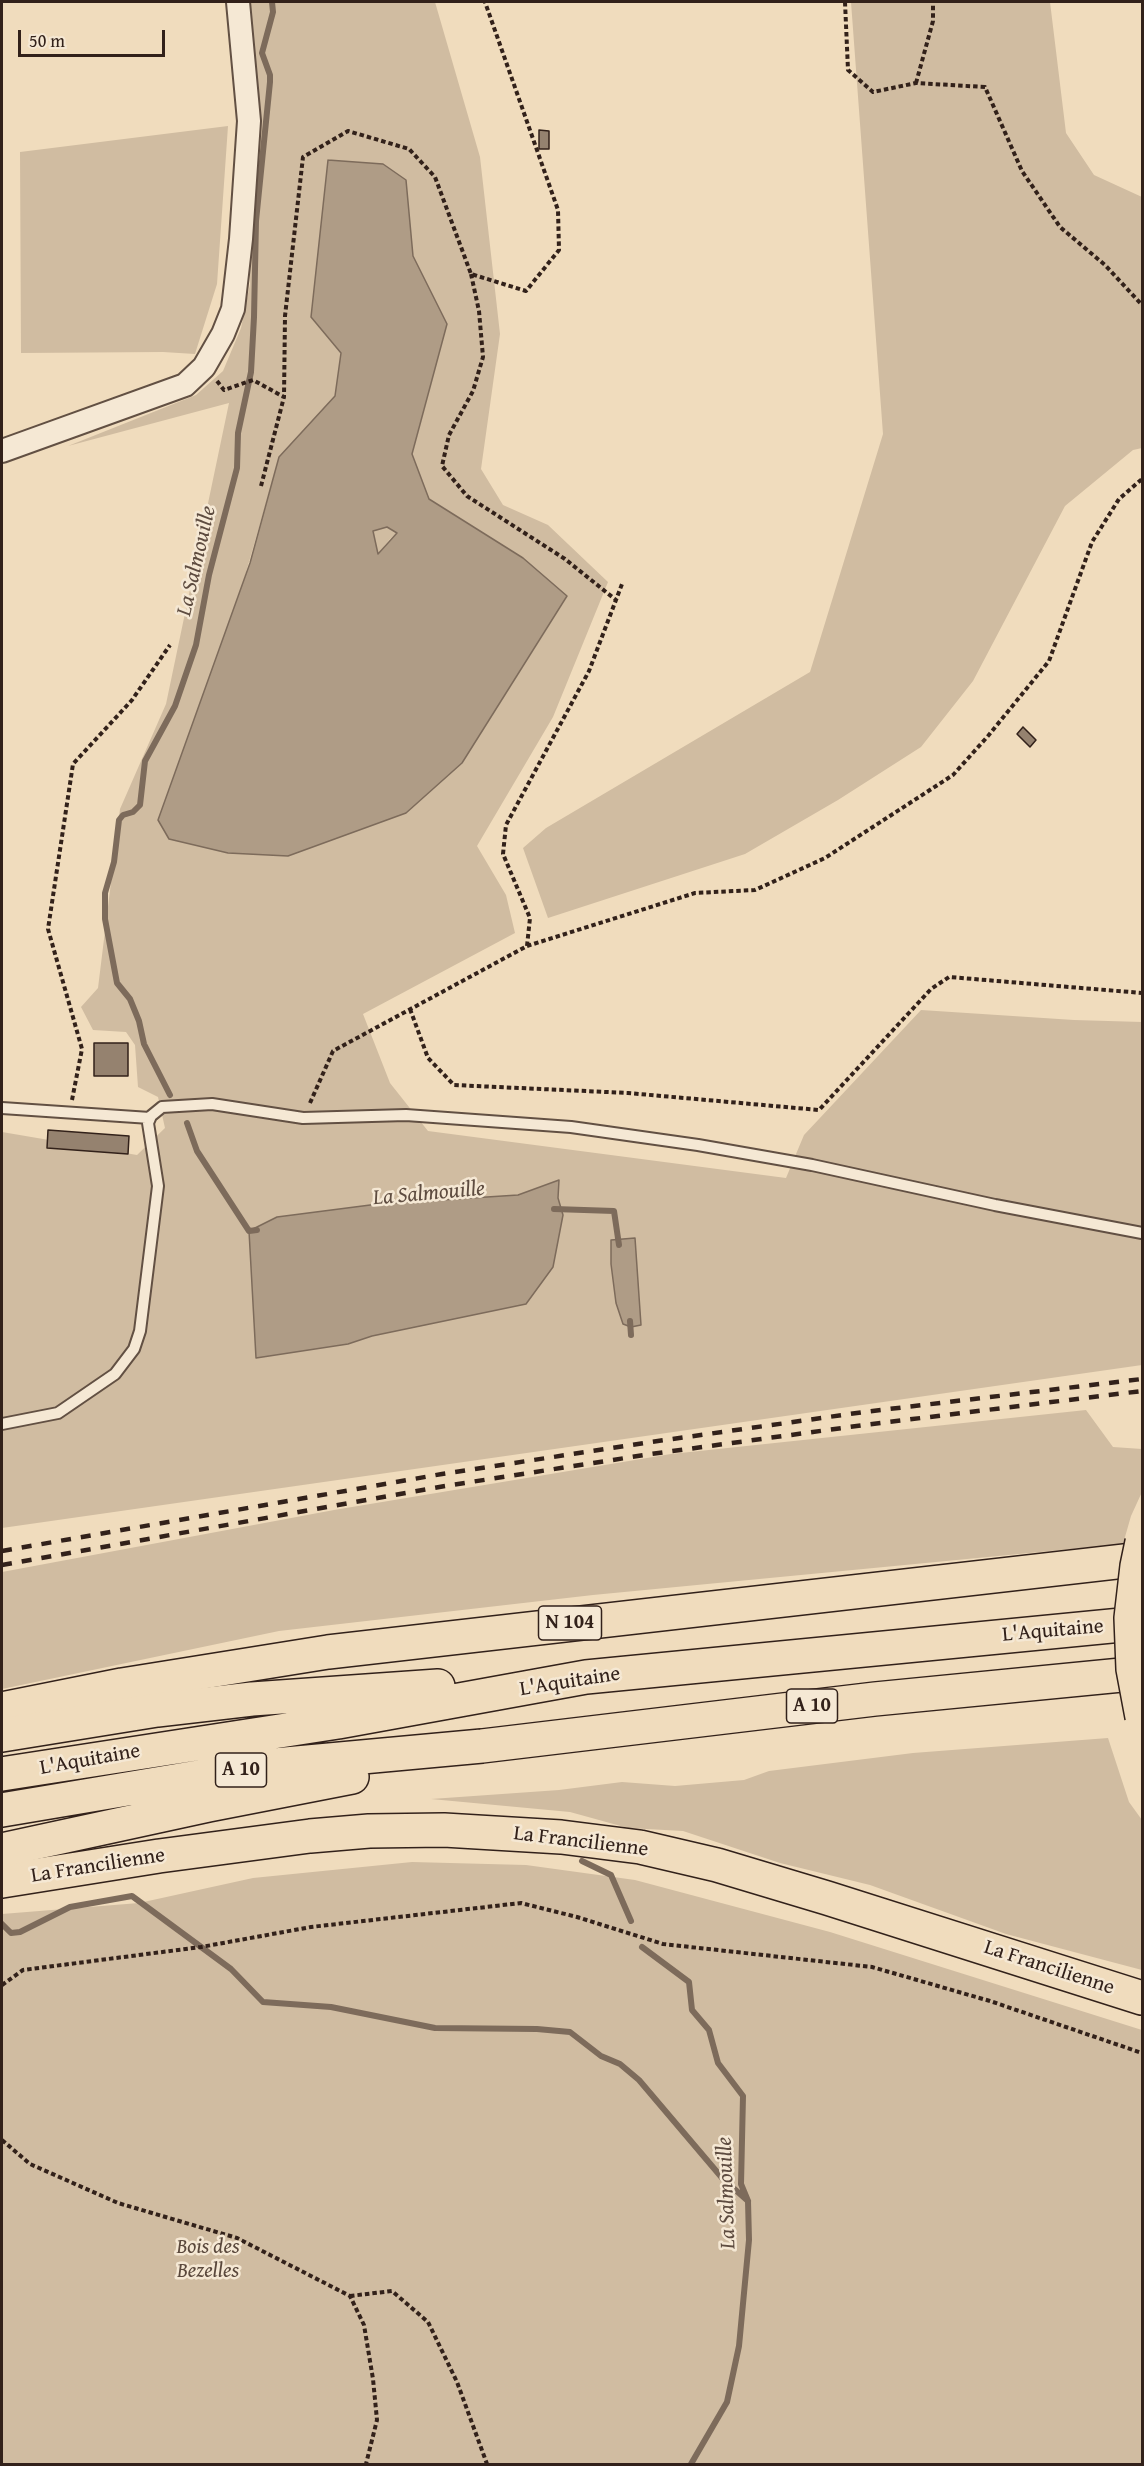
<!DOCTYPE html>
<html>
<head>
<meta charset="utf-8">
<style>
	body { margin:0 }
	#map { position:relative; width:1144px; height:2466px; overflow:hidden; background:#f0dcbd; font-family:"Gentium Book Plus",serif }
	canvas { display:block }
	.frame { position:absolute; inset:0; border:3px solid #32211a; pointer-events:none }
	.scale { position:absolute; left:18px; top:30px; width:147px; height:27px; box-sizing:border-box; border:3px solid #32211a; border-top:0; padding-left:8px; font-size:18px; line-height:21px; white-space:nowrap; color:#32211a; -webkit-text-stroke:4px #f5e8d4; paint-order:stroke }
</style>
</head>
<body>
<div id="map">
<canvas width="1144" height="2466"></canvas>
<div class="frame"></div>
<div class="scale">50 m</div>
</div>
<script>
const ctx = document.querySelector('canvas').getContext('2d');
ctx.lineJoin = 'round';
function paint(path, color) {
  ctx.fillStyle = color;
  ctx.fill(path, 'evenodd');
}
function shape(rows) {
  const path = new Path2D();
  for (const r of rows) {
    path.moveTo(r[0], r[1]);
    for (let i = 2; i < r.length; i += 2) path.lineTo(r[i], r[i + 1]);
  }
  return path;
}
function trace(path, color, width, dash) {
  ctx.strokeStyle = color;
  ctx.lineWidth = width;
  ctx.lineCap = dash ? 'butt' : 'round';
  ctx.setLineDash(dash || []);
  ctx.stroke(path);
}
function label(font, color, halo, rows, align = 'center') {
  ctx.font = font + ' "Gentium Book Plus",serif';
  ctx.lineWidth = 5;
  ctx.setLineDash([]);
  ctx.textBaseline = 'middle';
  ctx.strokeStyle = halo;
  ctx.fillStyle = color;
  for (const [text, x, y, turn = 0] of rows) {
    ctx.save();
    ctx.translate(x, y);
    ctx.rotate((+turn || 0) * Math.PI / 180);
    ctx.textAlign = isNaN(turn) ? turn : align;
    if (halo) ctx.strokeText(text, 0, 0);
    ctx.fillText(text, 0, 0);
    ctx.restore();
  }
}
paint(shape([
	[248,2,435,2,480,157,500,334,481,469,503,505,548,525,608,582,553,717,477,846,506,895,515,933,363,1014,390,1083,428,1131,786,1178,804,1135,921,1010,1074,1020,1142,1022,1142,1365,2,1528,2,1132,137,1155,165,1128,158,1097,138,1087,135,1045,126,1032,93,1030,81,1007,98,988,120,809,166,704,229,403,68,446,196,395,223,371,241,328,250,284],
	[406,180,413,256,447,324,412,455,429,499,523,558,567,597,462,763,406,813,228,853,169,839,279,458,335,396,341,353,311,317],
	[559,1180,558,1198,563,1215,372,1336,348,1344,256,1358,249,1231,277,1217,378,1204,518,1195],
	[851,2,1050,2,1066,133,1094,175,1142,197,1142,448,1133,450,1065,506,973,681,921,747,838,800,745,854,548,918,523,848,546,828,810,672,883,434],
	[228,126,217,284,195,354,163,352,21,353,20,152],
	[387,527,397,533,390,539,378,554,373,531],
	[1086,1410,1113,1447,1142,1449,1142,1492,1131,1516,1123,1544,593,1595,279,1631,2,1689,2,1572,334,1510,671,1454],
	[1108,1738,1129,1802,1142,1820,1142,1970,1006,1934,870,1885,780,1863,683,1831,628,1828,570,1812,431,1799,559,1790,622,1782,675,1786,744,1780,769,1771,913,1753],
	[412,1862,526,1865,635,1880,830,1932,1142,2030,1142,2464,2,2464,2,1914,139,1903,253,1878]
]), '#d0bca1');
const water = shape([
	[328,160,383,164,406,180,413,256,447,324,412,454,429,499,523,558,567,596,462,763,406,813,288,856,228,853,169,839,158,820,250,563,279,457,335,396,341,353,311,317,328,160],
	[387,527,397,533,378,554,373,531,387,527],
	[559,1180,558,1198,563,1215,553,1267,526,1304,372,1336,348,1344,256,1358,249,1231,277,1217,378,1204,518,1195,559,1180],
	[635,1238,641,1325,631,1327,623,1324,616,1303,611,1264,611,1240,635,1238]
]);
paint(water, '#af9c86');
trace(water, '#7d6b5b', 1.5);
trace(shape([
	[170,1095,144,1044,139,1021,130,999,117,983,105,919,105,893,114,862,119,820,123,815,133,812,140,805,145,761,175,706,196,645,209,575,237,468,238,433,251,372,254,317,256,221,270,82,270,75,262,53,273,12,272,2],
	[187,1123,197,1151,249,1231,257,1230],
	[554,1209,614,1211,619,1245],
	[630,1321,631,1335],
	[582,1861,611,1875,631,1921],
	[2,1924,11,1933,20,1932,70,1907,132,1896,231,1969,263,2002,331,2007,435,2028,537,2029,570,2032,601,2056,620,2064,639,2080,723,2179,748,2201],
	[642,1947,689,1982,692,2010,709,2030,718,2063,743,2096,741,2184,748,2201,749,2240,739,2346,727,2402,691,2464]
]), '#7d6b5b', 6);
const building = shape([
	[539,130,549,131,549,149,539,149,539,130],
	[1023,727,1036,740,1030,747,1017,734,1023,727],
	[94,1043,128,1043,128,1076,94,1076,94,1043],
	[48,1130,129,1136,128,1154,47,1148,48,1130]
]);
paint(building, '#95826f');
trace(building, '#32211a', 1.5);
const service = shape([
	[2,1108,150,1118],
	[2,1424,58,1413,115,1374,134,1349,140,1331,158,1186,148,1123,151,1116,162,1107,212,1104,303,1118,406,1115,571,1127,698,1145,812,1165,995,1205,1142,1233]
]);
const minor = shape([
	[2,451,185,385,204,367,223,334,233,309,241,239,249,121,238,2]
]);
const trunk = shape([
	[2,1709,122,1685,328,1652,1142,1559],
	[2,1881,159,1856,310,1836,369,1831,444,1830,561,1837,640,1847,717,1865,827,1898,1142,1998]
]);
const motorway = shape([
	[2,1735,157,1710,252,1699,438,1686],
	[2,1774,338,1722,586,1677,1142,1623],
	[2,1810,264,1766,482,1746,875,1699,1142,1673],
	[2,1850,209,1805,352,1777]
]);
trace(service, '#625043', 14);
trace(minor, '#625043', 26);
trace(trunk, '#32211a', 36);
trace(motorway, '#32211a', 36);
trace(shape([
	[845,2,848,70,873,92,916,83,985,87,1022,171,1060,227,1105,265,1142,305],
	[916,83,933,21,933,2],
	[471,274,479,311,483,357,473,391,449,435,442,466,467,496,565,559,616,600],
	[217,381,224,390,253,380,284,397,285,316,303,157,348,131,409,149,435,177,471,274,526,291,559,250,558,210,485,2],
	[261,486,284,397],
	[527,946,695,893,755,890,825,858,953,775,988,736,1049,661,1092,542,1119,499,1142,479],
	[410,1009,428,1058,454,1085,628,1093,819,1110,931,989,949,977,1142,993],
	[72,1100,82,1049,48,929,73,764,132,700,170,645],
	[310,1103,333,1051,527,946,530,918,503,854,506,825,589,671,622,584],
	[2,1985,23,1970,201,1947,311,1927,521,1903,577,1917,663,1944,872,1967,990,2001,1142,2053],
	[2,2140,30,2164,118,2203,237,2238,350,2296,364,2325,373,2379,377,2420,366,2464],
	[350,2296,392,2291,428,2322,457,2382,487,2464]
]), '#32211a', 4, [4.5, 3]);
trace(service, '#f5e8d4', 10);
trace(minor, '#f5e8d4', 22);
trace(trunk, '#f0dcbd', 33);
trace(motorway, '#f0dcbd', 33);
trace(shape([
	[2,1551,442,1474,651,1442,864,1412,1142,1379],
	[2,1565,445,1486,651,1454,864,1425,1142,1391]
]), '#32211a', 4.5, [10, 10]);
const motorwayBridge = shape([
	[1142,1542,1137,1566,1131,1618,1133,1669,1142,1717]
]);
trace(motorwayBridge, '#32211a', 36, []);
trace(motorwayBridge, '#f0dcbd', 33);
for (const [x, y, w] of [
	[570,1623,63],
	[812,1706,51],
	[241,1770,51]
]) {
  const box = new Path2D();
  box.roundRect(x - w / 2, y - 17, w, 34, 4.5);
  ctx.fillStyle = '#f5e8d4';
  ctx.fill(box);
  trace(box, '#32211a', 1.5);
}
label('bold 20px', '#32211a', null, [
	["N 104",570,1623],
	["A 10",812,1706],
	["A 10",241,1770]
]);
label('21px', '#32211a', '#f5e8d4', [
	["L'Aquitaine",1053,1631,-5],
	["L'Aquitaine",570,1682,-9],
	["L'Aquitaine",90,1760,-10],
	["La Francilienne",581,1842,7],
	["La Francilienne",98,1866,-9],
	["La Francilienne",1049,1968,18]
]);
label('italic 21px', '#5a483c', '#f5e8d4', [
	["Bois des",208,2248],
	["Bezelles",208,2272]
]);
label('italic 22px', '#5e4c40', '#f5e8d4', [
	["La Salmouille",197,561,-77],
	["La Salmouille",429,1194,-5],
	["La Salmouille",727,2193,-92]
]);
</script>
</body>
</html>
